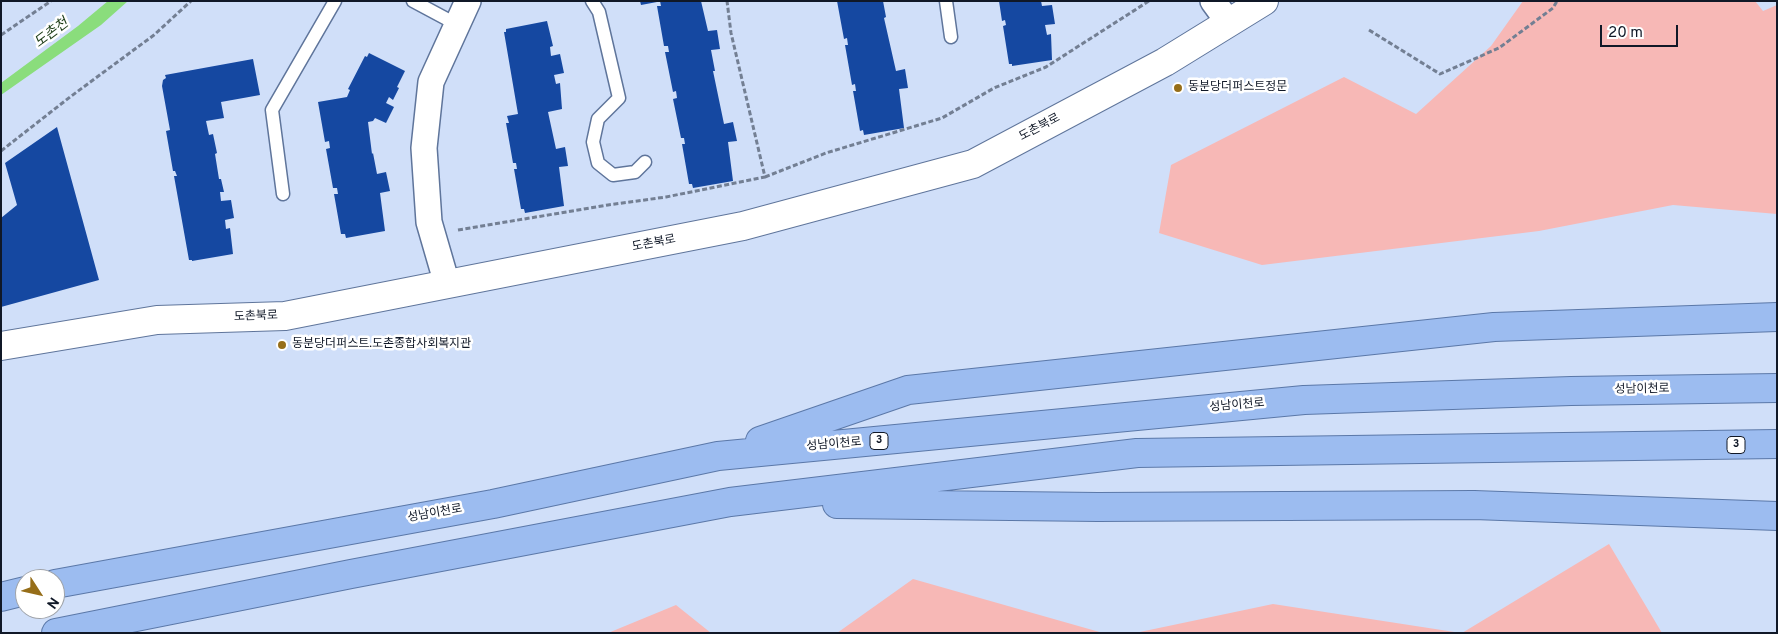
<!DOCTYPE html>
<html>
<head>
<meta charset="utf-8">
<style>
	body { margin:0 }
	#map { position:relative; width:1778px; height:634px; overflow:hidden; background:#d0dff9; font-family:Overpass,sans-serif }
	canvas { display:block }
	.frame { position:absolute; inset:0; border:2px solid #101827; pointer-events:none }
	.north { position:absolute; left:15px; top:569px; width:50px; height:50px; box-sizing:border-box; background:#fff; border:1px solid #9fa3a9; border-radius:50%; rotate:125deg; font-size:14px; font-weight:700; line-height:20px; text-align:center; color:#101827 }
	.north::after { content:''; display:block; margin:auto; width:18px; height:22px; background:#966e19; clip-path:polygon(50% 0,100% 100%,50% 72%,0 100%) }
	.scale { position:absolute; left:1600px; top:25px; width:78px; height:22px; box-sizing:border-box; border:2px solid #101827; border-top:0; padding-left:6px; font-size:15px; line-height:18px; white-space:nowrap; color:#101827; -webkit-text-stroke:4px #fff; paint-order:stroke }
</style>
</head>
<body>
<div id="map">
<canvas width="1778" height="634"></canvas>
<div class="frame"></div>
<div class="north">N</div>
<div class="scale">20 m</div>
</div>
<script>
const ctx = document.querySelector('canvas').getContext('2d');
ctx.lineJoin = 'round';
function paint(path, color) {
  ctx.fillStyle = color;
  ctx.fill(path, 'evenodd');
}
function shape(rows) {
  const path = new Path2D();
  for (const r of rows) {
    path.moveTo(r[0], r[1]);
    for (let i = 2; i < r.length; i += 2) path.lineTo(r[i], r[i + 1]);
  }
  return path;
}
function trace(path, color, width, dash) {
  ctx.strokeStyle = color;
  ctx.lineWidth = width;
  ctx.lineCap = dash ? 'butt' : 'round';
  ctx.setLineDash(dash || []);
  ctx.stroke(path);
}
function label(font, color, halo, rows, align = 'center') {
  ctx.font = font + ' Overpass,"Noto Sans KR",sans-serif';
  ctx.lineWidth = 5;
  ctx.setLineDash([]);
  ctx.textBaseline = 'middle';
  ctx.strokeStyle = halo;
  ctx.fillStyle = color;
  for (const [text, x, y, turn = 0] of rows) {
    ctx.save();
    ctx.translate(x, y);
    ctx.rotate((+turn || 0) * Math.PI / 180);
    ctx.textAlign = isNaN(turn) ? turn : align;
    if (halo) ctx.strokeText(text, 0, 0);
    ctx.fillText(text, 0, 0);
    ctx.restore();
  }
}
paint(shape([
	[1523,1,1755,1,1763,11,1777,5,1777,214,1673,205,1539,231,1262,265,1159,233,1171,165,1344,77,1416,114,1491,46],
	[1609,544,1662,633,1462,633],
	[913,579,1103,633,837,633],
	[1273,604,1461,633,1135,633],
	[676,605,711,633,608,633]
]), '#f7b8b6');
paint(shape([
	[108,1,128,1,101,25,1,95,1,83,78,26]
]), '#8add7c');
paint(shape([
	[640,1,657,1,657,2,641,5],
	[660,1,701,1,708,31,717,30,720,49,711,50,715,71,713,71,724,124,733,122,737,141,728,142,733,181,693,188,692,184,689,184,682,144,685,144,684,138,681,138,673,99,677,98,676,91,673,92,665,52,669,52,668,46,664,46,657,6,661,6],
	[837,1,883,1,886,17,884,18,896,71,905,69,908,88,899,89,904,128,864,135,863,130,860,131,853,91,856,91,855,84,852,85,845,45,848,45,847,38,844,39],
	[999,1,1041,1,1042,6,1052,5,1055,24,1045,25,1047,35,1051,34,1052,60,1012,66,1012,64,1009,64,1003,26,1006,25,1005,20,1002,21],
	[547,21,553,46,550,47,551,56,560,54,564,73,554,75,556,84,560,83,562,109,548,112,556,149,565,147,568,166,559,167,564,206,525,213,524,209,521,209,514,169,517,169,516,163,513,163,506,123,509,123,507,116,518,114,504,32,506,32,506,29],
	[369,53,405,71,397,87,399,88,393,100,389,97,386,103,394,107,386,123,375,118,373,121,368,122,372,154,373,153,377,174,386,172,390,191,380,193,385,231,346,238,345,234,341,234,334,194,338,194,337,188,333,188,326,149,330,148,329,141,325,142,318,102,347,97,350,90,348,89,365,56,367,57],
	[253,59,260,95,221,102,224,118,206,121,209,135,213,134,217,153,215,154,219,179,221,179,224,192,220,192,221,201,231,200,234,218,225,220,226,229,230,228,233,254,192,261,192,260,189,260,174,176,177,176,175,171,173,171,166,131,170,130,162,86,163,80,166,78,165,75],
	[57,127,99,280,1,307,1,218,17,205,5,163]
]), '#1548a1');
const service = shape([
	[413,1,456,24],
	[592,1,599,12,619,98,598,119,593,142,598,163,613,175,635,172,645,162],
	[946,1,951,37],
	[283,194,272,110,335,1]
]);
const minor = shape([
	[1213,1,1229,23],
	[447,284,429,222,424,148,431,82,468,1]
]);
const tertiary = shape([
	[1,346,157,320,285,316,743,226,973,164,1165,62,1264,1]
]);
const trunk = shape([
	[760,441,908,390,1494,327,1777,317],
	[837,504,1098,507,1474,505,1777,516],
	[55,584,493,504,718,456,1304,400,1571,391,1777,388],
	[1,597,25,591],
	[56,633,351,574,730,502,1137,453,1777,444]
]);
trace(service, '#5f759b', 15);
trace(minor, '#5f759b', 28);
trace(tertiary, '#5f759b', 30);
trace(trunk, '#5b78a8', 30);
trace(shape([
	[1369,30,1440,74,1499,48,1553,8,1557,1],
	[1,35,51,1],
	[1,151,70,97,154,35,191,1],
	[765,177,826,153,942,118,994,88,1046,67,1149,1],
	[458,230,608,205,666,197,765,177,731,33,727,1]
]), '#737f93', 3, [5, 2.5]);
trace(service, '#fff', 12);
trace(minor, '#fff', 25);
trace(tertiary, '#fff', 28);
trace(trunk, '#9cbcf0', 28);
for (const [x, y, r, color] of [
	[1178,88,5,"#966e19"],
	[282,345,5,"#966e19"]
]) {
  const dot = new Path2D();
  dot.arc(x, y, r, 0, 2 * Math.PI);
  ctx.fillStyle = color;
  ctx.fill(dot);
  trace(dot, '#fff', 2);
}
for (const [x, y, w] of [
	[879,441,18],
	[1736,445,18]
]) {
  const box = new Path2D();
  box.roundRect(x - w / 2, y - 8.5, w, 17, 4);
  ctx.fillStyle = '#fff';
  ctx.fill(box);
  trace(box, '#101827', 1);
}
label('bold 11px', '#101827', null, [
	["3",879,441],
	["3",1736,445]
]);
label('12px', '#101827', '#fff', [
	["동분당더퍼스트정문",1188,88],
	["동분당더퍼스트.도촌종합사회복지관",292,345]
], 'left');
label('12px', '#101827', '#fff', [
	["도촌북로",1040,128,-28],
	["도촌북로",654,244,-11],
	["도촌북로",256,317,-2],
	["성남이천로",1642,390,-1],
	["성남이천로",1237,406,-5],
	["성남이천로",834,445,-5],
	["성남이천로",435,514,-10]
]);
label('italic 14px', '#1b3b15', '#fff', [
	["도촌천",52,34,-37]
]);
</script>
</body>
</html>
